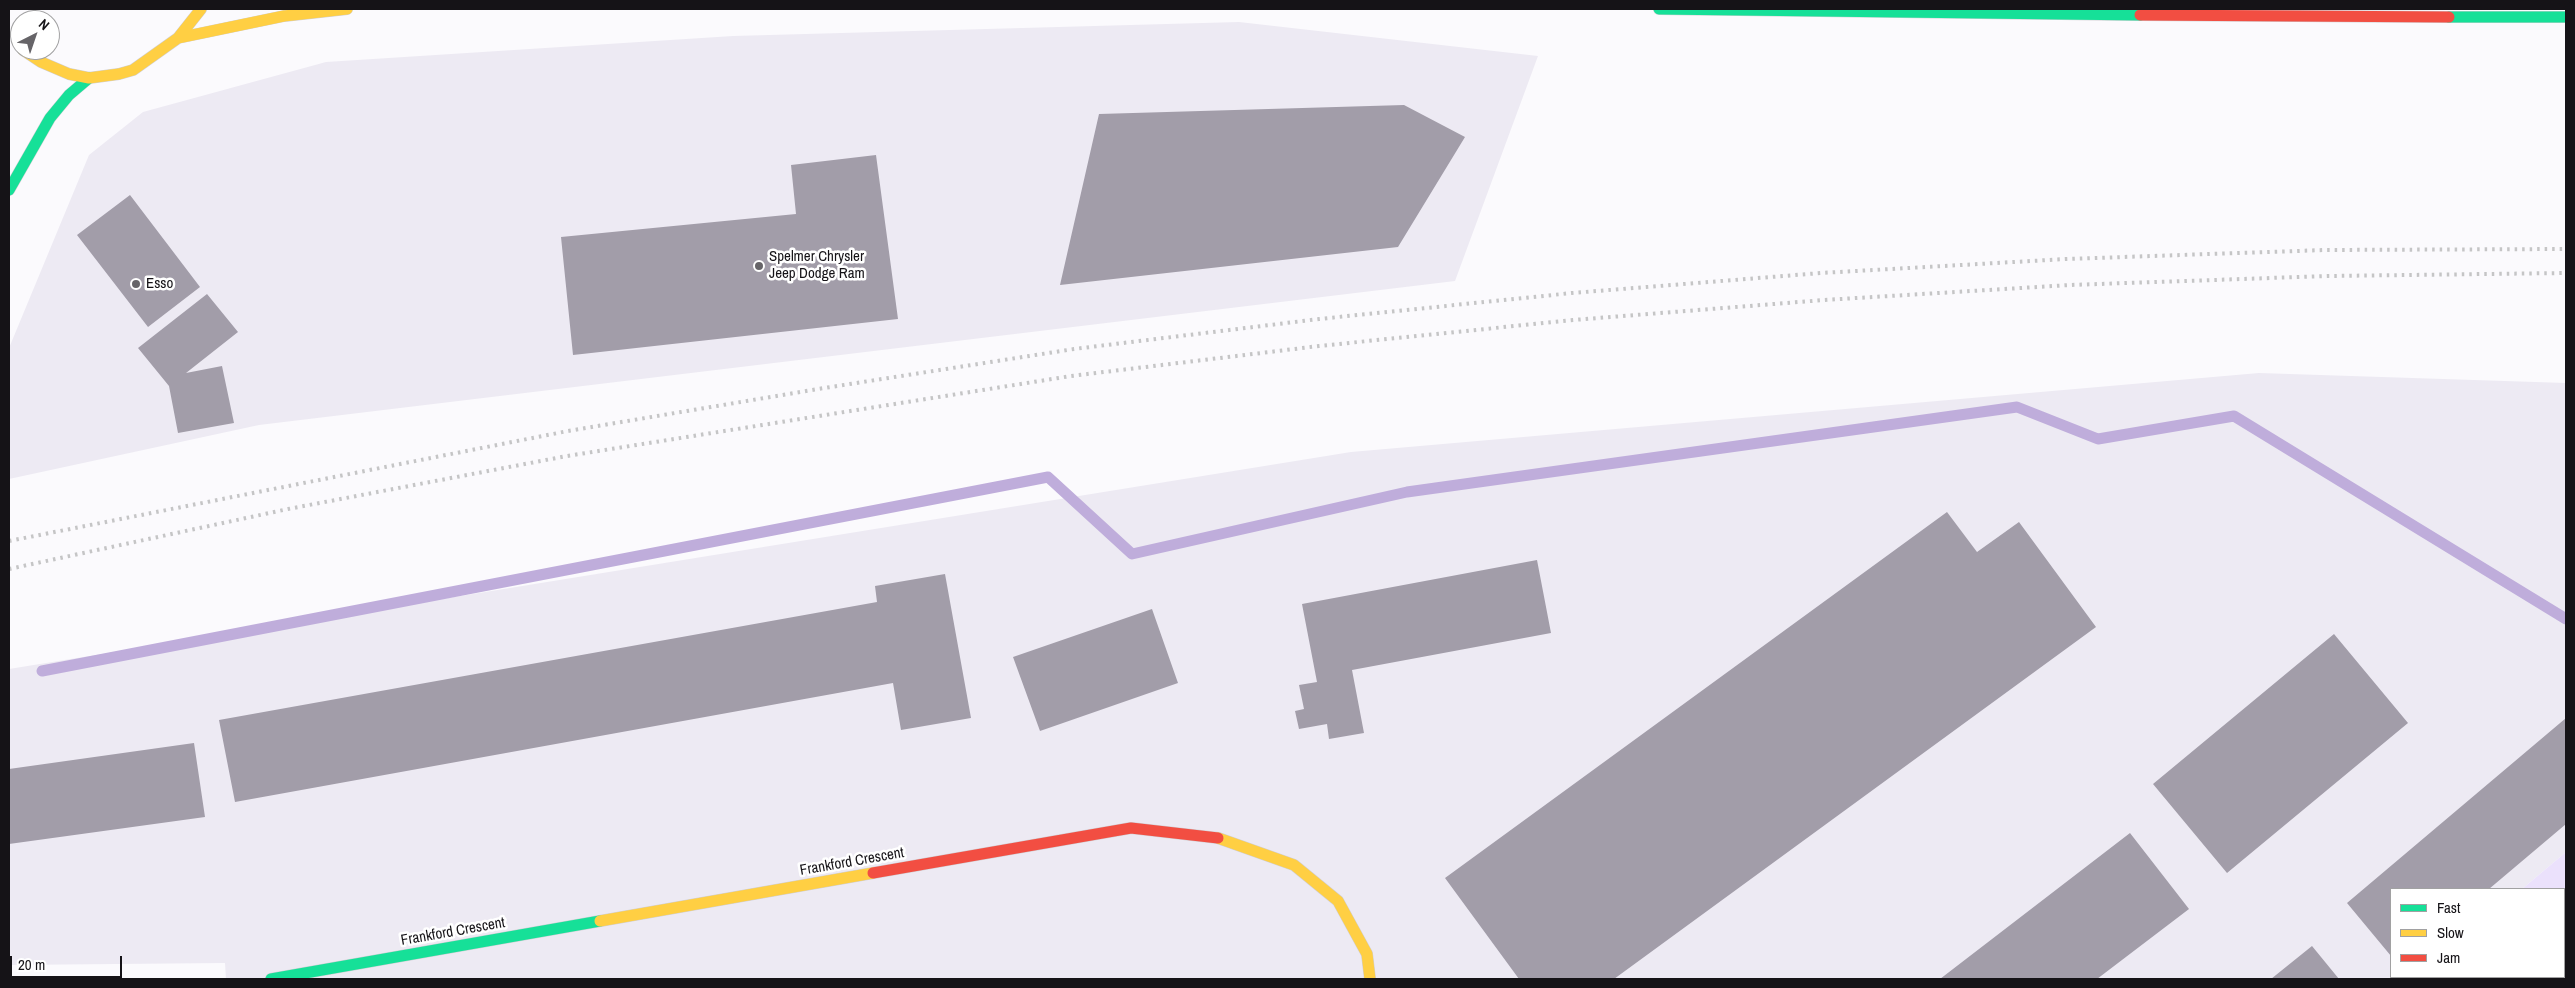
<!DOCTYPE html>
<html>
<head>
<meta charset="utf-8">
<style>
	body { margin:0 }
	#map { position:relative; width:2575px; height:988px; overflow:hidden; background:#fbfafd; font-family:"Archivo Narrow",sans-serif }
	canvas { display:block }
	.frame { position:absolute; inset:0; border:10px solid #151317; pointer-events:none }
	.legend { position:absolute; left:2390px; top:888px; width:175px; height:90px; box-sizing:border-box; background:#fff; border:1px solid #a1a1a2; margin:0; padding:6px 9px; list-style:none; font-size:15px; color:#151317 }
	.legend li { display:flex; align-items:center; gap:10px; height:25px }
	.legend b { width:25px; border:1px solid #a1a1a2 }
	.north { position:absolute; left:10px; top:10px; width:50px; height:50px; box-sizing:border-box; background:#fff; border:1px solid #a1a1a2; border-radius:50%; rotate:41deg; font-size:14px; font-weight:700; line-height:20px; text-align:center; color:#151317 }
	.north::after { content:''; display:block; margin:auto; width:18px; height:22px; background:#666468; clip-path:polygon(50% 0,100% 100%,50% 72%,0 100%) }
	.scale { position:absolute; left:10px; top:956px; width:112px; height:22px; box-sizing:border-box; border:2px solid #151317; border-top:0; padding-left:6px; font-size:15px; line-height:18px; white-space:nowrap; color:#151317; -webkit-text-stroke:4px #fff; paint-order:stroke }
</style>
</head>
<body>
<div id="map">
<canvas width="2575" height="988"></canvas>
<div class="frame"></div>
<ul class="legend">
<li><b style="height:6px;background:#16e098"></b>Fast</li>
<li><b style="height:6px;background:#ffcf43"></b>Slow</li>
<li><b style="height:6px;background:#f24e42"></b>Jam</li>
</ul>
<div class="north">N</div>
<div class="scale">20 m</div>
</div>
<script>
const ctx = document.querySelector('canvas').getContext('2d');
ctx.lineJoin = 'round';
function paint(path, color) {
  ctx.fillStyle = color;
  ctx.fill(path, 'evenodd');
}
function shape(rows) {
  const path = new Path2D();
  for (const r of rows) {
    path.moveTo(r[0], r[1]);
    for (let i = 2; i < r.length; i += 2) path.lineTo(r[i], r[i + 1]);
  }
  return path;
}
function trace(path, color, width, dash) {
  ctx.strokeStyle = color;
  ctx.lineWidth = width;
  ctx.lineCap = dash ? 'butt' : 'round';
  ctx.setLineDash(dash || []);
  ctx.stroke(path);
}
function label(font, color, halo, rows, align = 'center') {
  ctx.font = font + ' "Archivo Narrow",sans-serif';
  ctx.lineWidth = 5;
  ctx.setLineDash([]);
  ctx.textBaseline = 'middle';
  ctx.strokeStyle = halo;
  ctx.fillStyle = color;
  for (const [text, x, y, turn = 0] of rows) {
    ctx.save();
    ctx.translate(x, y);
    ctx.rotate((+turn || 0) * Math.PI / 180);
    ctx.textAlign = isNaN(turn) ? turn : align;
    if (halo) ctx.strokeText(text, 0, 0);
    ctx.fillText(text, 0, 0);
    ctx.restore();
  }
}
paint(shape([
	[1239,22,1538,56,1455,281,259,425,9,479,9,348,89,155,143,112,326,62,733,36],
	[2259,373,2566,383,2566,852,2522,889,2391,889,2391,977,2418,977,2415,979,226,979,225,963,9,965,9,669,1351,452]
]), '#edeaf3');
paint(shape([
	[2566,852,2566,979,2415,979,2418,977,2564,977,2564,889,2522,889]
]), '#ebe1fc');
trace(shape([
	[42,671,1048,477,1132,554,1407,492,2017,407,2098,439,2234,416,2566,619]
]), '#bfaddb', 11);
paint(shape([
	[1404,105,1465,137,1398,247,1060,285,1099,114],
	[876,155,898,319,573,355,561,237,796,214,791,165],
	[130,195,200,287,148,327,77,235],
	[207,294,238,332,186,373,222,366,234,423,178,433,169,386,138,348],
	[1947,512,1977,552,2019,522,2096,627,1614,979,1519,979,1445,878],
	[1537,560,1551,633,1352,670,1364,733,1329,739,1327,724,1299,729,1295,711,1304,709,1299,685,1317,682,1302,604],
	[945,574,971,718,901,730,893,683,235,802,219,720,877,602,875,586],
	[1152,609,1178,683,1040,731,1013,657],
	[2334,634,2408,723,2227,873,2153,784],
	[2566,718,2566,824,2489,889,2391,889,2391,956,2347,903],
	[194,743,205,817,9,844,9,769],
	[2130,833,2189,909,2097,979,1940,979],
	[2312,946,2339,979,2271,979]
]), '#a29da9');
const fast = shape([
	[1659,9,2140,15],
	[2449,17,2566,17],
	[9,190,50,118,69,95,89,78],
	[271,979,600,921]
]);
const slow = shape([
	[178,38,284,16,347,9],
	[23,50,41,62,69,74,89,78,119,74,133,70,178,38,201,9],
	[1218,838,1294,865,1338,901,1367,954,1370,979],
	[600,921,873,873]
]);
const jam = shape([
	[2140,15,2449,17],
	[873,873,1131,828,1218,838]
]);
trace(fast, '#d0cfd3', 12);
trace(slow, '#d0cfd3', 12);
trace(jam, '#d0cfd3', 12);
trace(shape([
	[2564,899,2566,895],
	[2514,979,2517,977]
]), '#d8d8d8', 3, [5, 2.5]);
trace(fast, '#16e098', 11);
trace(slow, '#ffcf43', 11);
trace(jam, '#f24e42', 11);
trace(shape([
	[9,541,568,431,818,389,1074,349,1319,319,1572,293,1821,273,2066,259,2325,250,2566,249],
	[9,569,288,509,567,456,1071,376,1319,346,1573,320,1824,300,2070,285,2328,276,2566,273]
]), '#c5c5c6', 4, [2.5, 5]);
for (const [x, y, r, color] of [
	[759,266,5,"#666468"],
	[136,284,5,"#666468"]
]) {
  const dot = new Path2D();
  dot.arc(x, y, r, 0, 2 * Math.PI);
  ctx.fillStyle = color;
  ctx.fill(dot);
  trace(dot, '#fff', 2);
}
label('15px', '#151317', '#fff', [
	["Spelmer Chrysler",769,257],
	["Jeep Dodge Ram",769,274],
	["Esso",146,284]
], 'left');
label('15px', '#151317', '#fff', [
	["Frankford Crescent",852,862,-10],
	["Frankford Crescent",453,932,-10]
]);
</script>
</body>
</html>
